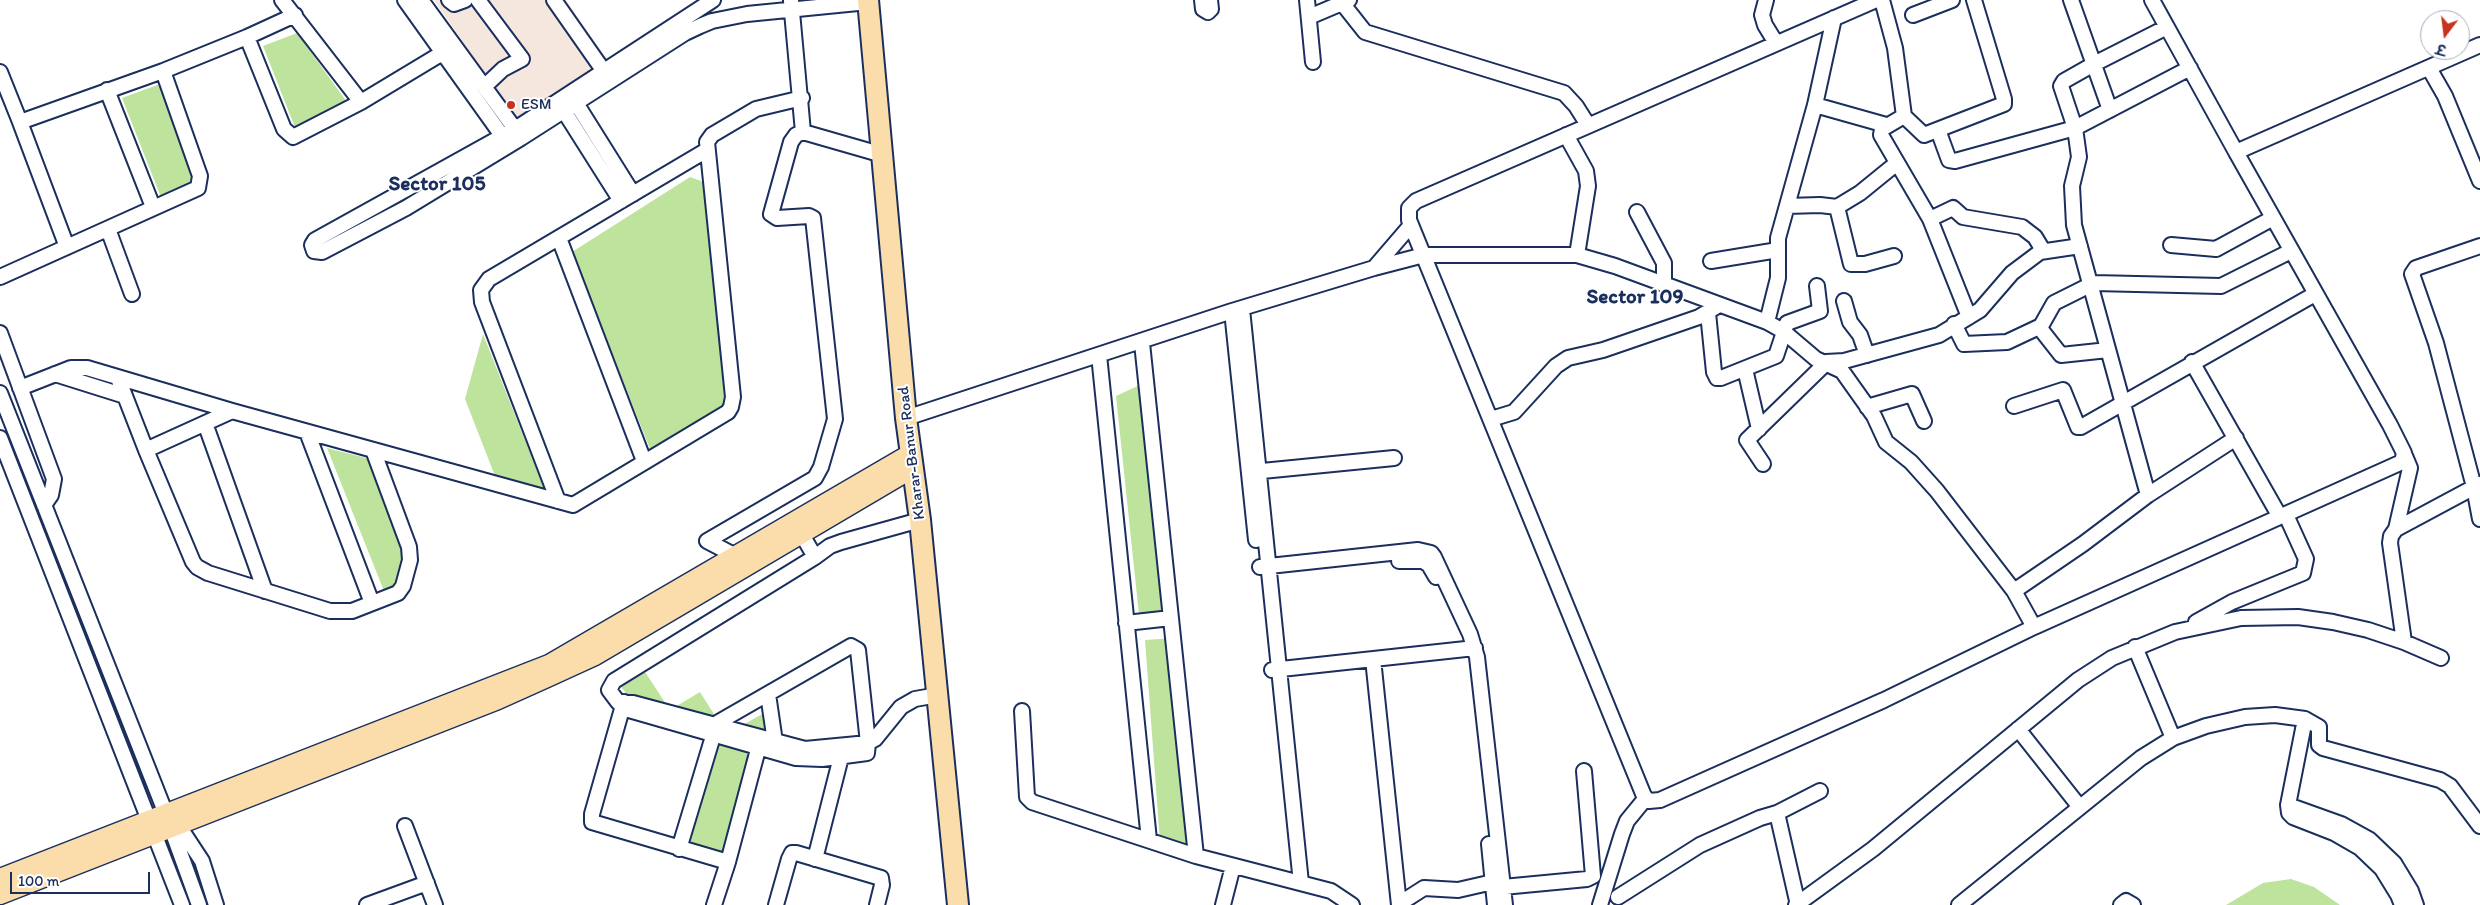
<!DOCTYPE html>
<html>
<head>
<meta charset="utf-8">
<style>
	body { margin:0 }
	#map { position:relative; width:2480px; height:905px; overflow:hidden; background:#fff; font-family:Itim,"Playpen Sans Deva",sans-serif }
	canvas { display:block }
	.north { position:absolute; left:2420px; top:10px; width:50px; height:50px; box-sizing:border-box; background:#fff; border:1px solid #a4acbf; border-radius:50%; rotate:195deg; font-size:14px; font-weight:700; line-height:20px; text-align:center; color:#1b2f5e }
	.north::after { content:''; display:block; margin:auto; width:18px; height:22px; background:#c8321e; clip-path:polygon(50% 0,100% 100%,50% 72%,0 100%) }
	.scale { position:absolute; left:10px; top:872px; width:140px; height:22px; box-sizing:border-box; border:2px solid #1b2f5e; border-top:0; padding-left:6px; font-size:15px; line-height:18px; white-space:nowrap; color:#1b2f5e; -webkit-text-stroke:4px #fff; paint-order:stroke }
</style>
</head>
<body>
<div id="map">
<canvas width="2480" height="905"></canvas>
<div class="north">उ</div>
<div class="scale">100 m</div>
</div>
<script>
const ctx = document.querySelector('canvas').getContext('2d');
ctx.lineJoin = 'round';
function paint(path, color) {
  ctx.fillStyle = color;
  ctx.fill(path, 'evenodd');
}
function shape(rows) {
  const path = new Path2D();
  for (const r of rows) {
    path.moveTo(r[0], r[1]);
    for (let i = 2; i < r.length; i += 2) path.lineTo(r[i], r[i + 1]);
  }
  return path;
}
function trace(path, color, width, dash) {
  ctx.strokeStyle = color;
  ctx.lineWidth = width;
  ctx.lineCap = dash ? 'butt' : 'round';
  ctx.setLineDash(dash || []);
  ctx.stroke(path);
}
function label(font, color, halo, rows, align = 'center') {
  ctx.font = font + ' Itim,sans-serif';
  ctx.lineWidth = 4;
  ctx.setLineDash([]);
  ctx.textBaseline = 'middle';
  ctx.strokeStyle = halo;
  ctx.fillStyle = color;
  for (const [text, x, y, turn = 0] of rows) {
    ctx.save();
    ctx.translate(x, y);
    ctx.rotate((+turn || 0) * Math.PI / 180);
    ctx.textAlign = isNaN(turn) ? turn : align;
    if (halo) ctx.strokeText(text, 0, 0);
    ctx.fillText(text, 0, 0);
    ctx.restore();
  }
}
paint(shape([
	[434,0,566,0,610,64,518,122]
]), '#f5e6de');
paint(shape([
	[297,33,352,109,296,130,263,46],
	[160,84,202,191,164,205,122,98],
	[690,177,701,181,707,189,729,413,652,454,572,252],
	[483,334,545,491,495,476,465,399],
	[1144,383,1168,612,1139,615,1116,396],
	[327,448,370,459,409,558,405,583,384,591],
	[1174,638,1190,852,1160,842,1145,640],
	[645,672,670,710,700,692,719,722,639,702,630,698,621,687],
	[764,713,772,736,741,726],
	[719,740,754,750,724,855,689,846],
	[2291,879,2314,887,2340,905,2226,905,2263,883]
]), '#bee39d');
const minor = shape([
	[282,0,361,102],
	[405,0,508,144],
	[421,0,515,129],
	[449,0,454,4,465,0],
	[478,0,522,59,503,69,485,86],
	[554,0,603,70],
	[713,0,515,129,315,240,312,245,314,251,322,252,406,208,521,138,685,33,700,26,712,21,747,14,868,2],
	[1202,0,1203,9,1208,12,1211,9,1210,0],
	[1307,0,1313,62],
	[1766,0,1762,15,1765,25,1776,43],
	[1876,0,1416,201,1409,208,1409,220,1644,796,1649,801,1660,800,1884,700,2034,627,2402,462,2404,453,2390,425,2236,152],
	[1882,0,1895,48,1904,116,1924,135,2004,104,2004,99,1974,0],
	[2071,0,2110,110],
	[2152,0,2236,152,2480,45],
	[1342,3,1365,32,1564,93,1576,106,1588,125],
	[1913,15,1952,0],
	[1309,17,1349,0],
	[247,37,284,129,293,137,361,102,444,52],
	[2429,68,2445,96,2480,181],
	[0,72,20,122,163,71,247,37,295,15],
	[107,90,153,207],
	[576,103,633,194],
	[1815,105,1886,125],
	[564,111,621,201],
	[1904,116,1882,129,1881,135,1930,219,1969,317],
	[20,122,67,247],
	[1938,130,1949,160,1955,161,2075,128,2190,68],
	[803,132,883,155],
	[1566,135,1586,171,1588,186,1577,255],
	[1787,206,1820,205,1837,207,1860,193,1892,167,1898,165],
	[1837,207,1851,264,1865,264,1894,256],
	[1637,212,1664,263,1664,285],
	[1930,219,1953,208,1963,217,2022,227,2035,237,2041,247,2041,252],
	[108,229,132,294],
	[559,238,644,461],
	[2171,245,2216,249,2273,218],
	[2480,246,2416,268,2412,274,2436,343,2474,487,2480,519],
	[1711,261,1778,250],
	[1374,268,1411,225],
	[0,277,198,188,200,176,163,71],
	[1844,301,1850,322,1860,335,1867,355],
	[1242,309,1301,883],
	[1232,311,1256,540],
	[1708,313,1714,372,1717,378,1721,378,1776,356,1787,323,1820,311,1817,286],
	[1767,322,1778,278,1778,238,1815,105,1834,18],
	[1954,324,1964,344,2007,342,2041,326,2054,303,2094,283,2221,286,2291,251],
	[2039,327,2061,355,2108,350],
	[0,333,54,479,51,495,44,505],
	[1142,343,1196,856],
	[1099,355,1149,840],
	[1826,362,1844,361,1939,335,1980,310,2012,273,2040,252,2080,246],
	[2192,362,2280,517],
	[1745,369,1759,429],
	[55,374,125,396],
	[118,378,146,450,193,562,197,567,208,573,330,611,352,611,398,593,403,586,410,560,409,547,373,450],
	[20,388,71,368,87,368,232,411,573,505,728,412,731,407,733,397,707,142,712,135,756,109,802,98],
	[0,393,166,814,199,905],
	[2014,406,2063,390,2078,427,2081,427,2315,294],
	[1867,407,1912,394,1924,421],
	[906,418,1232,311,1374,268,1424,255,1577,255,1615,266,1767,322,1783,331,1816,359,1842,371,1874,416,1886,442,1911,462,1937,491,2014,591,2034,627],
	[1491,419,1514,412,1556,366,1568,358,1603,350,1699,317,1719,305],
	[205,423,265,591],
	[307,432,372,603],
	[0,438,182,905],
	[146,450,232,411],
	[1763,464,1747,440,1825,364],
	[1252,472,1394,458],
	[2148,495,2074,225,2072,186,2079,157,2075,128,2061,86,2064,81,2094,64,2167,27],
	[558,501,482,302,481,290,489,279,707,150],
	[2396,529,2410,468,2405,456],
	[801,533,815,557,830,546,841,542,920,520],
	[734,555,707,541,815,478,821,467,835,419,813,218,809,216,777,218,771,214,791,142,796,135,803,132,791,1],
	[1399,561,1423,561,1429,565,1436,577],
	[1260,567,1418,550,1431,553,1434,557,1470,634,1477,657,1505,905],
	[2014,591,2083,544,2148,495,2236,438],
	[2196,622,2232,602,2303,573,2306,559,2286,515],
	[1126,623,1171,618],
	[2404,642,2390,543,2391,536,2396,529,2480,484],
	[2135,647,2173,738],
	[1373,659,1399,905],
	[1272,670,1475,648],
	[768,694,775,742],
	[618,702,633,703,805,749,868,743,867,753,822,759,796,758,629,710,618,702,609,690,614,681,815,557],
	[624,702,592,814,592,822,728,862],
	[1022,711,1027,797,1032,802,1196,856,1331,891,1352,905],
	[2018,729,2079,806],
	[2288,805,2305,719],
	[1777,813,1798,905],
	[179,826,202,861,216,905],
	[405,826,435,905],
	[1489,844,1495,905],
	[679,849,717,723,851,646,858,650,868,743,875,739,901,707,915,699,938,695],
	[815,859,841,757],
	[1503,887,1587,879,1593,876,1584,771],
	[1618,897,1700,845,1760,818,1777,813,1820,791],
	[1399,904,1424,888,1458,890,1493,882],
	[367,905,427,883],
	[714,905,728,862,761,738],
	[776,905,789,859,792,853,796,853,881,878,882,885,877,905],
	[1223,905,1233,866],
	[1600,905,1622,834,1627,821,1645,799],
	[1796,905,1873,849,2078,680,2112,658,2175,632,2241,618,2298,617,2333,622,2368,630,2404,642,2441,658],
	[1959,905,2141,758,2173,738,2206,726,2245,717,2275,715,2305,719,2319,727,2319,745,2323,748,2440,780,2450,786,2480,826],
	[2121,905,2126,901,2133,905],
	[2402,905,2398,895,2382,869,2360,848,2334,833,2293,817,2289,813,2288,805,2341,824,2370,840,2394,863,2411,891,2416,905]
]);
const major = shape([
	[0,878,549,664,911,453],
	[0,895,498,700,547,678,595,656,912,469]
]);
const highway = shape([
	[868,0,906,418,920,520,958,905]
]);
trace(minor, '#1b2f5e', 18);
trace(major, '#1b2f5e', 21);
trace(highway, '#1b2f5e', 24);
trace(minor, '#fff', 14);
trace(major, '#faddab', 18);
trace(highway, '#faddab', 20);
for (const [x, y, r, color] of [
	[511,105,5,"#c8321e"]
]) {
  const dot = new Path2D();
  dot.arc(x, y, r, 0, 2 * Math.PI);
  ctx.fillStyle = color;
  ctx.fill(dot);
  trace(dot, '#fff', 2);
}
label('16px', '#1b2f5e', '#fff', [
	["ESM",521,105]
], 'left');
label('16px', '#1b2f5e', '#fff', [
	["Kharar-Banur Road",912,453,-97]
]);
label('bold 21px', '#1b2f5e', '#fff', [
	["Sector 105",437,185],
	["Sector 109",1635,298]
]);
</script>
</body>
</html>
